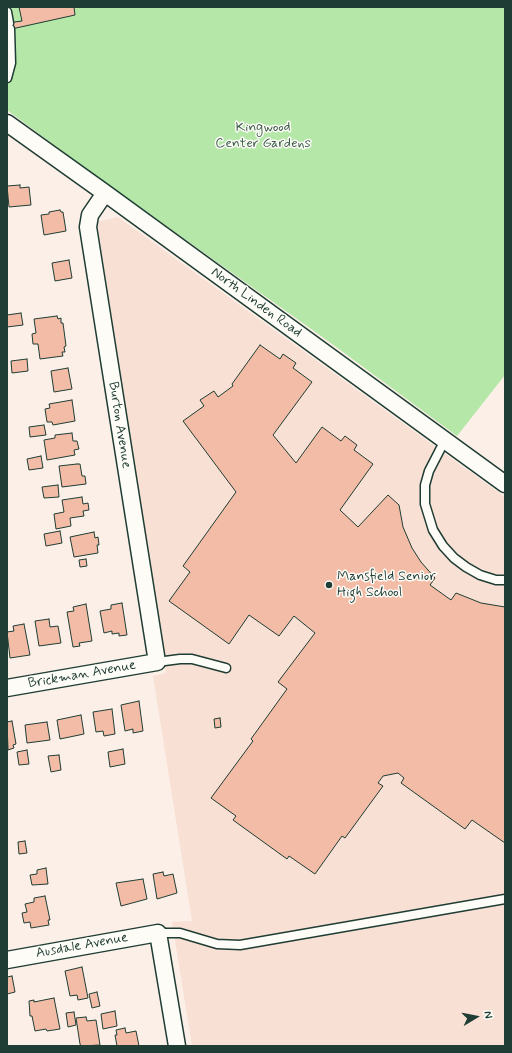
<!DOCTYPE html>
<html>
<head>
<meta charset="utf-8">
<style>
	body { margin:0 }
	#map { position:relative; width:512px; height:1053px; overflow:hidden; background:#fbefe7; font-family:Mynerve,sans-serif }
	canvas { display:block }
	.frame { position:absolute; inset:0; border:8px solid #1f3d34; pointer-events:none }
	.north { position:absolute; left:456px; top:997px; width:40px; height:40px; -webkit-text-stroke:3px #fdfcf7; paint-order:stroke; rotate:80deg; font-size:11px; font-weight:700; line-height:16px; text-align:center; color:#1f3d34 }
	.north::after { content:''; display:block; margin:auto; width:14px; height:18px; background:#1f3d34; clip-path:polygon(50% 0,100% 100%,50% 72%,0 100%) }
</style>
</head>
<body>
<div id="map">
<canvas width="512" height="1053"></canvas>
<div class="frame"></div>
<div class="north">N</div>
</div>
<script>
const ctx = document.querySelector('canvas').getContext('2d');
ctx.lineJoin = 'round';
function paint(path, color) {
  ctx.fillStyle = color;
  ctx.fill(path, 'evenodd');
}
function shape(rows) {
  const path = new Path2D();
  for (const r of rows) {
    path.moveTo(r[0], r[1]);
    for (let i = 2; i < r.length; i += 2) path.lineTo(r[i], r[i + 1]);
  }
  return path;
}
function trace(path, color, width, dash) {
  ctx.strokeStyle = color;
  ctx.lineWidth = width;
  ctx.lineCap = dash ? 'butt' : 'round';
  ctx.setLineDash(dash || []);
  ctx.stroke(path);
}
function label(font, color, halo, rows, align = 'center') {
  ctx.font = font + ' Mynerve,sans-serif';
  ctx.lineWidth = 3;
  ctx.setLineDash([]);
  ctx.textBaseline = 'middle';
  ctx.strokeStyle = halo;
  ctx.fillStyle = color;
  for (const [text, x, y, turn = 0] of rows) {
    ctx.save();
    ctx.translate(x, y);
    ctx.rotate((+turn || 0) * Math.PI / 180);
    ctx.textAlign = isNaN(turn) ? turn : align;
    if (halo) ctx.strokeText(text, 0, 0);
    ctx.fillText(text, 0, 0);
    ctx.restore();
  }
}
paint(shape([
	[118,217,505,497,505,1046,192,1046,172,922,192,921,153,676,166,673,97,222]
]), '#f9e0d4');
paint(shape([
	[7,7,505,7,505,375,457,436,328,341,89,171,7,110]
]), '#b4e7a8');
const building = shape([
	[19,7,74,7,75,15,7,30,7,23,22,21,19,7],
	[20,185,20,188,29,187,31,205,9,207,7,186,20,185],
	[60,210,61,212,63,212,66,231,44,235,41,215,49,214,49,212,60,210],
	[69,260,72,278,55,281,52,263,69,260],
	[21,313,23,325,7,327,7,315,21,313],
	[57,316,58,319,61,318,61,323,63,323,66,346,64,347,65,352,62,352,63,356,40,359,38,344,33,344,32,334,36,333,34,319,57,316],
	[260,345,280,359,283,354,296,363,293,368,312,382,273,435,296,463,322,427,341,441,345,436,357,445,354,450,373,464,340,510,358,527,388,495,399,505,403,527,412,548,421,562,435,578,430,585,451,600,456,593,481,603,505,607,505,843,472,820,465,829,401,783,404,778,398,773,383,776,378,783,383,786,345,838,342,836,315,874,289,856,287,859,233,820,236,816,211,798,253,741,251,739,287,689,278,682,315,633,294,616,279,636,249,615,229,644,169,601,190,572,183,566,236,492,183,421,204,406,200,400,214,391,218,397,233,386,232,384,260,345],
	[27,359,28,371,12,373,11,361,27,359],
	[68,368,72,389,54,392,51,371,68,368],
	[72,400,75,421,53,425,52,422,47,422,45,409,50,408,49,404,72,400],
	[44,425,46,435,30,437,29,427,44,425],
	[72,433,73,441,77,441,79,449,74,450,75,455,47,460,44,440,55,438,55,435,72,433],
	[41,456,43,468,29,470,27,459,41,456],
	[77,464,80,464,82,476,85,476,86,484,62,487,59,466,77,464],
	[58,485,59,497,44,498,42,487,58,485],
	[82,497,83,504,88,503,89,510,83,511,84,516,70,518,71,526,56,529,54,514,64,512,62,500,82,497],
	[60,531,62,543,46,546,44,534,60,531],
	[94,532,95,538,98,537,99,545,97,545,98,553,74,557,70,537,94,532],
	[86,559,87,566,80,567,79,560,86,559],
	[122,603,127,635,119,636,119,633,112,634,112,631,104,633,100,611,111,609,111,605,122,603],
	[86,604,92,641,79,643,80,646,73,647,67,612,74,611,73,607,86,604],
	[49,619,50,627,58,626,61,643,39,646,35,621,49,619],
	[24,624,30,655,10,658,7,632,14,631,13,626,24,624],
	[139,701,143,731,133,733,133,729,125,731,121,705,139,701],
	[112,709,115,734,104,736,103,731,96,732,93,712,112,709],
	[81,715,84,734,60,739,57,720,81,715],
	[220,718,221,727,215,728,214,719,220,718],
	[12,721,16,744,13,745,14,748,8,750,7,722,12,721],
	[47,722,50,740,27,743,25,725,47,722],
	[123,749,125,764,110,767,108,752,123,749],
	[27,750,29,764,19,765,17,752,27,750],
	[59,755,61,770,51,772,48,756,59,755],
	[25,841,27,853,19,854,18,842,25,841],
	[46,868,48,884,32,885,30,875,37,874,37,870,46,868],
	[163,872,164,876,173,874,177,893,157,899,153,874,163,872],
	[143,879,147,899,121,906,116,883,143,879],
	[45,896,50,920,48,920,49,925,31,928,30,922,24,923,22,913,27,912,25,904,34,902,34,898,45,896],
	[82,967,88,998,78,1000,77,995,70,996,65,971,82,967],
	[12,976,15,992,7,994,7,977,12,976],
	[97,992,100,1006,92,1008,89,994,97,992],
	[54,998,60,1029,47,1031,46,1029,35,1031,32,1016,30,1016,29,1001,34,1000,34,1002,54,998],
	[115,1011,117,1026,103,1029,101,1014,115,1011],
	[74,1012,76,1025,68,1027,66,1013,74,1012],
	[86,1017,87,1021,96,1020,100,1045,81,1046,80,1044,76,1018,86,1017],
	[125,1028,126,1033,136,1031,139,1046,117,1046,115,1035,117,1035,116,1030,125,1028]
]);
paint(building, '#f3bca7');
trace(building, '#1f3d34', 1);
const lane = shape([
	[7,12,9,23],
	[7,78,11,63,10,29],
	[445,440,429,471,425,485,425,504,433,530,443,546,454,558,466,567,480,575,496,580,505,580],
	[157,662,180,659,192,659,226,668],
	[158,933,180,933,217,944,240,945,505,899]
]);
const street = shape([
	[7,123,105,193,505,484],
	[7,688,157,662,88,227,90,215,105,193],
	[7,960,158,933,177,1046]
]);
trace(lane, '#1f3d34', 11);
trace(street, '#1f3d34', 19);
trace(lane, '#fdfcf7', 8);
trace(street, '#fdfcf7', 16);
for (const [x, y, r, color] of [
	[329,585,4,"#1f3d34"]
]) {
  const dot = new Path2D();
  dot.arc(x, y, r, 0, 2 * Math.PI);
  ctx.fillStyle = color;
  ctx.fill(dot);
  trace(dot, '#fdfcf7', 1.5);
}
label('14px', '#3d5f4b', '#fdfcf7', [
	["Kingwood",263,128],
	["Center Gardens",263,144]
]);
label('14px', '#1f3d34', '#fdfcf7', [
	["North Linden Road",256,303,36],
	["Burton Avenue",119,425,81],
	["Brickman Avenue",82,675,-10],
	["Ausdale Avenue",82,946,-10]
]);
label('14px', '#1f3d34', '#fdfcf7', [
	["Mansfield Senior",337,577],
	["High School",337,593]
], 'left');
</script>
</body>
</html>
